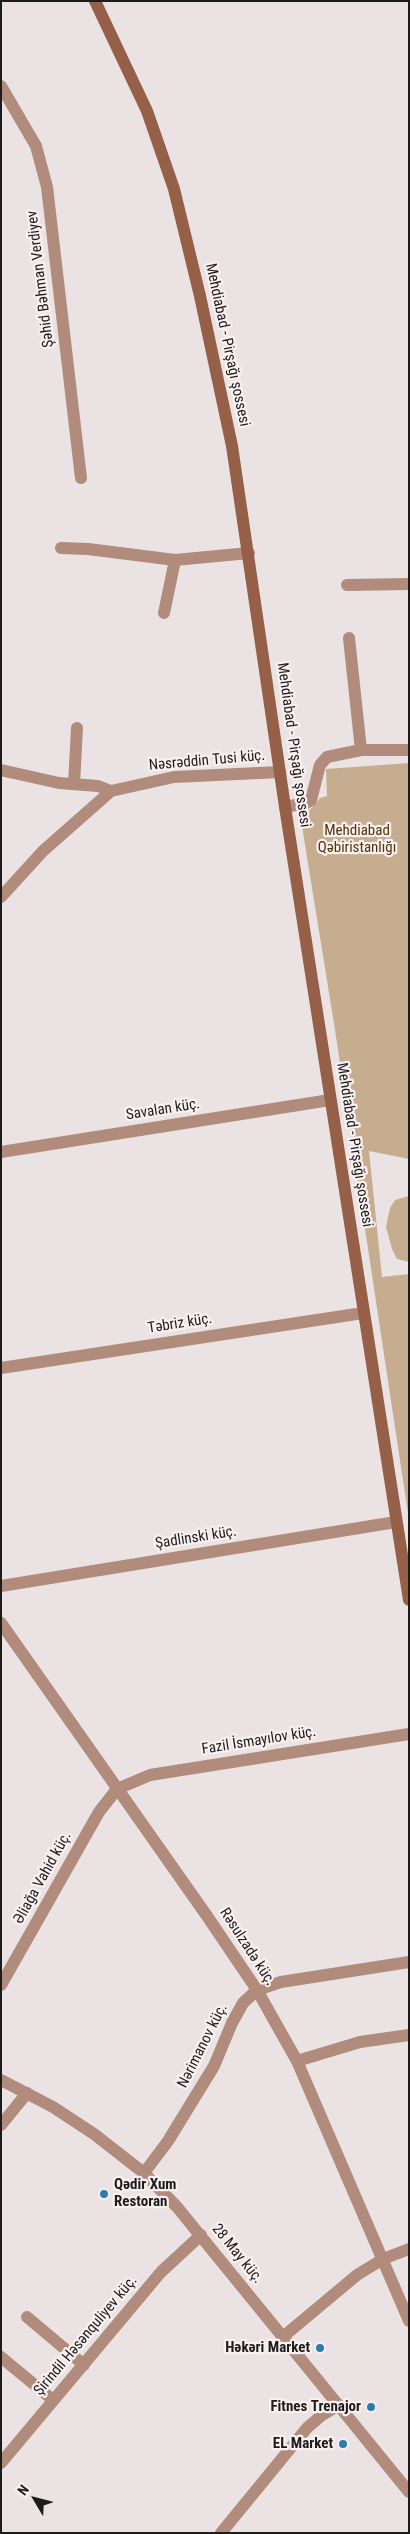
<!DOCTYPE html>
<html>
<head>
<meta charset="utf-8">
<style>
	body { margin:0 }
	#map { position:relative; width:410px; height:2534px; overflow:hidden; background:#ebe3e3; font-family:"Roboto Condensed",sans-serif }
	canvas { display:block }
	.frame { position:absolute; inset:0; border:2px solid #1e1b1b; pointer-events:none }
	.north { position:absolute; left:10px; top:2474px; width:50px; height:50px; -webkit-text-stroke:4px #f8f0f0; paint-order:stroke; rotate:307deg; font-size:14px; font-weight:700; line-height:20px; text-align:center; color:#1e1b1b }
	.north::after { content:''; display:block; margin:auto; width:18px; height:22px; background:#1e1b1b; clip-path:polygon(50% 0,100% 100%,50% 72%,0 100%) }
</style>
</head>
<body>
<div id="map">
<canvas width="410" height="2534"></canvas>
<div class="frame"></div>
<div class="north">N</div>
</div>
<script>
const ctx = document.querySelector('canvas').getContext('2d');
ctx.lineJoin = 'round';
function paint(path, color) {
  ctx.fillStyle = color;
  ctx.fill(path, 'evenodd');
}
function shape(rows) {
  const path = new Path2D();
  for (const r of rows) {
    path.moveTo(r[0], r[1]);
    for (let i = 2; i < r.length; i += 2) path.lineTo(r[i], r[i + 1]);
  }
  return path;
}
function trace(path, color, width, dash) {
  ctx.strokeStyle = color;
  ctx.lineWidth = width;
  ctx.lineCap = dash ? 'butt' : 'round';
  ctx.setLineDash(dash || []);
  ctx.stroke(path);
}
function label(font, color, halo, rows, align = 'center') {
  ctx.font = font + ' "Roboto Condensed",sans-serif';
  ctx.lineWidth = 4.5;
  ctx.setLineDash([]);
  ctx.textBaseline = 'middle';
  ctx.strokeStyle = halo;
  ctx.fillStyle = color;
  for (const [text, x, y, turn = 0] of rows) {
    ctx.save();
    ctx.translate(x, y);
    ctx.rotate((+turn || 0) * Math.PI / 180);
    ctx.textAlign = isNaN(turn) ? turn : align;
    if (halo) ctx.strokeText(text, 0, 0);
    ctx.fillText(text, 0, 0);
    ctx.restore();
  }
}
paint(shape([
	[409,763,409,1159,369,1151,382,1277,409,1274,409,1520,335,1030,301,820,320,798,327,796,326,769],
	[409,1196,409,1262,397,1259,392,1249,386,1227,390,1208,395,1200]
]), '#c6ad8f');
trace(shape([
	[1,86,36,146,47,187,81,478],
	[61,548,88,549,175,560,249,553],
	[347,585,409,584],
	[164,613,175,560],
	[349,638,361,750],
	[1,770,59,783,98,786,111,791],
	[74,784,77,728],
	[285,807,306,803,311,800,320,765,327,757,361,750,409,750],
	[1,897,43,851,111,791,174,777,280,772],
	[1,1152,330,1100],
	[1,1368,363,1313],
	[1,1586,396,1522],
	[1,1623,207,1916,257,1990,297,2061,409,2321],
	[1,1985,99,1812,117,1789,150,1775,409,1734],
	[297,2061,360,2042,409,2035],
	[1,2125,27,2093],
	[144,2173,168,2141,214,2066,232,2023,243,2003,257,1990,281,1982,409,1962],
	[27,2317,84,2365],
	[284,2336,357,2275,383,2259,409,2249],
	[1,2357,53,2400],
	[1,2463,161,2272,201,2235],
	[221,2533,307,2428,322,2415,339,2405]
]), '#b18b7b', 12);
trace(shape([
	[1,2080,53,2107,94,2134,144,2173,177,2207,409,2492]
]), '#b18b7b', 12);
trace(shape([
	[95,1,147,111,174,189,200,296,232,446,285,807,409,1600]
]), '#955f48', 12);
for (const [x, y, r, color] of [
	[104,2194,5,"#287dad"],
	[320,2348,5,"#287dad"],
	[371,2407,5,"#287dad"],
	[343,2444,5,"#287dad"]
]) {
  const dot = new Path2D();
  dot.arc(x, y, r, 0, 2 * Math.PI);
  ctx.fillStyle = color;
  ctx.fill(dot);
  trace(dot, '#f8f0f0', 2);
}
label('15px', '#1e1b1b', '#f8f0f0', [
	["Şəhid Bəhman Verdiyev",41,279,-97],
	["Mehdiabad - Pirşağı şossesi",227,345,78],
	["Mehdiabad - Pirşağı şossesi",293,745,82],
	["Nəsrəddin Tusi küç.",207,761,-5],
	["Savalan küç.",163,1110,-9],
	["Mehdiabad - Pirşağı şossesi",354,1145,81],
	["Təbriz küç.",180,1324,-9],
	["Şadlinski küç.",196,1538,-9],
	["Fazil İsmayılov küç.",259,1741,-9],
	["Əliağa Vahid küç.",43,1878,-61],
	["Rəsulzadə küç.",247,1947,57],
	["Nərimanov küç.",203,2046,-63],
	["28 May küç.",237,2254,51],
	["Şirindil Həsənquliyev küç.",86,2336,-50]
]);
label('15px', '#513408', '#f8f0f0', [
	["Mehdiabad",357,831],
	["Qəbiristanlığı",357,848]
]);
label('bold 15px', '#1e1b1b', '#f8f0f0', [
	["Qədir Xum",114,2185,"left"],
	["Restoran",114,2202,"left"],
	["Həkəri Market",310,2348],
	["Fitnes Trenajor",361,2407],
	["EL Market",333,2444]
], 'right');
</script>
</body>
</html>
